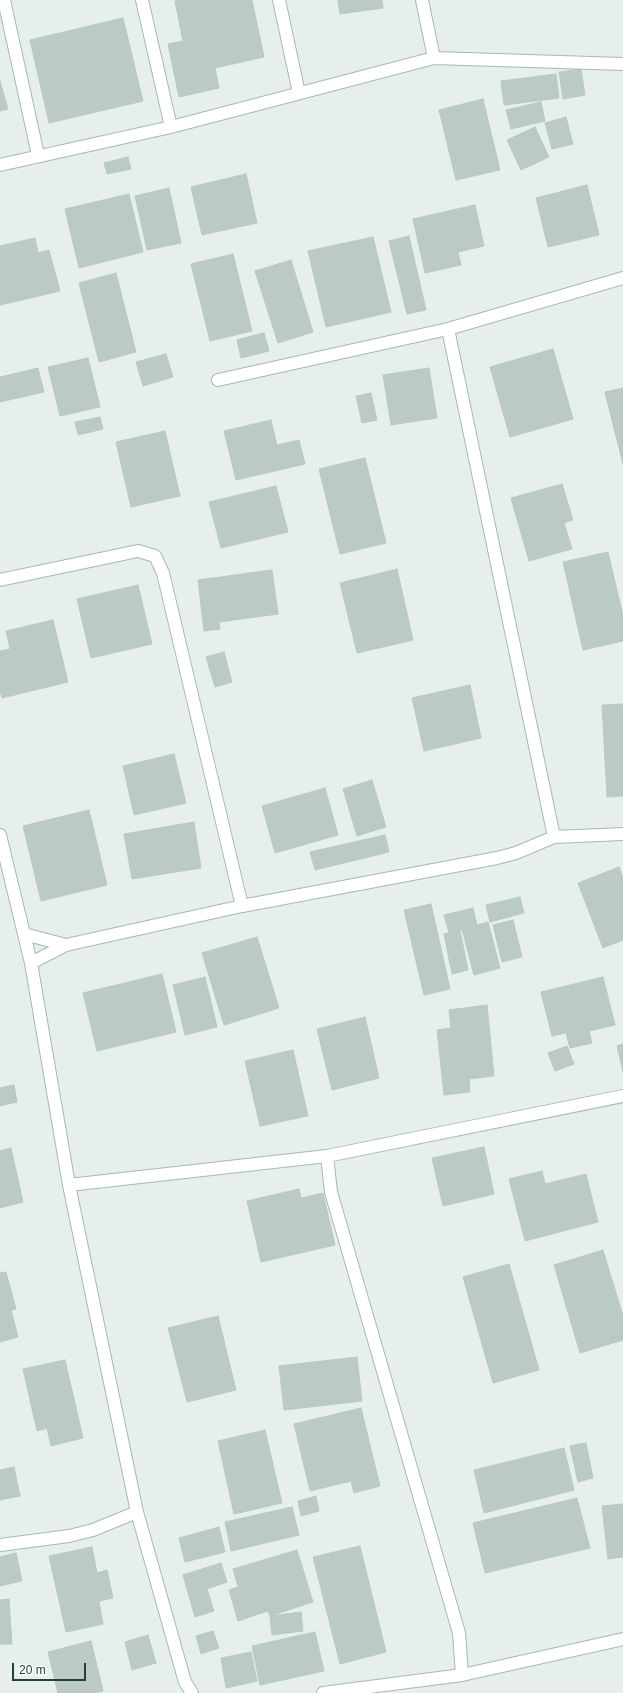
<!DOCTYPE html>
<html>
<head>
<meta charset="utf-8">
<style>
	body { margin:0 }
	#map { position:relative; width:623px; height:1693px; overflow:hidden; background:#e6efeb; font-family:Arial,sans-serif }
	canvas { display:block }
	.scale { position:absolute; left:12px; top:1663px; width:74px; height:18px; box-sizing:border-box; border:2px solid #24423a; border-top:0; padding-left:5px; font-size:12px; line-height:14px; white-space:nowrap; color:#24423a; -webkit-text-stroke:3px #f7fbf9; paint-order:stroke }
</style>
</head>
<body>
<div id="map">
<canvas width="623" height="1693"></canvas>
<div class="scale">20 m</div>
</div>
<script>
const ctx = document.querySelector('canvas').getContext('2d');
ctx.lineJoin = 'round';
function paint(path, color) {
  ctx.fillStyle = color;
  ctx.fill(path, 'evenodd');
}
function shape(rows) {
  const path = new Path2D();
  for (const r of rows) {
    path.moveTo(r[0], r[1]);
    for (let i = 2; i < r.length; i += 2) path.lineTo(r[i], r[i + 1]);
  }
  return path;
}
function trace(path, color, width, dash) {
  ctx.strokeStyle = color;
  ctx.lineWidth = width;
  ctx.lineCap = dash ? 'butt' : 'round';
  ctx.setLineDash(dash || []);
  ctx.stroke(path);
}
const building = shape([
	[181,0,252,0,264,57,215,68,219,88,179,97,168,44,183,41,175,1,181,0],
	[338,0,382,0,383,8,340,14,338,0],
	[123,18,143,101,49,123,30,40,123,18],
	[581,69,585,95,563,99,559,72,581,69],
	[556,74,559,98,504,105,501,81,556,74],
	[0,81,8,109,0,111,0,81],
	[483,99,500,170,456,180,439,110,483,99],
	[541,102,545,121,511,129,506,110,541,102],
	[566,117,573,144,552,149,545,123,566,117],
	[535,127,549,157,521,170,507,140,535,127],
	[128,157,131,169,107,174,104,163,128,157],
	[246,174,257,223,202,235,191,187,246,174],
	[587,185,599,235,548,247,536,198,587,185],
	[169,188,181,243,147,250,135,196,169,188],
	[129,194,143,252,79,268,65,209,129,194],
	[475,205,484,246,458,252,461,265,425,273,413,219,475,205],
	[409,236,426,310,407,314,389,241,409,236],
	[373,237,391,312,326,327,308,251,373,237],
	[35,238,38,253,49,250,60,291,0,305,0,246,35,238],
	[233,254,252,331,210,341,191,264,233,254],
	[291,260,313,332,278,343,255,271,291,260],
	[116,273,136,352,99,362,79,283,116,273],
	[264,333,269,351,241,358,237,340,264,333],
	[553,349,573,419,510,437,490,367,553,349],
	[166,354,173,377,143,386,136,362,166,354],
	[88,358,100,407,60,416,48,367,88,358],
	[38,368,44,392,0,402,0,377,38,368],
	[429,368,437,418,391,425,383,375,429,368],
	[623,388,623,464,605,392,623,388],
	[371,393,377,420,362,423,356,396,371,393],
	[100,417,103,429,78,435,75,422,100,417],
	[271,420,277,445,299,440,305,464,236,480,224,431,271,420],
	[165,431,180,496,131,507,116,442,165,431],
	[365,458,386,543,340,554,319,469,365,458],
	[562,484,573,520,564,523,572,549,529,561,511,498,562,484],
	[276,486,288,532,221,548,209,502,276,486],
	[608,552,623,616,623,641,583,650,563,562,608,552],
	[397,569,413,640,357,653,340,583,397,569],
	[272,570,278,614,219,622,220,629,204,631,198,580,272,570],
	[138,585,152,644,91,658,77,599,138,585],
	[53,620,68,682,2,698,0,691,0,651,10,649,6,631,53,620],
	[224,652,232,682,215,687,206,657,224,652],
	[470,685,481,738,424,751,412,698,470,685],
	[623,704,623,796,607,797,602,705,623,704],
	[174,754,186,803,134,815,123,766,174,754],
	[372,780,386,827,357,836,343,789,372,780],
	[325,788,338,835,275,853,262,806,325,788],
	[89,810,107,885,41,901,23,826,89,810],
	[194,822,201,868,132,879,124,834,194,822],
	[385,835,389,852,315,870,310,852,385,835],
	[619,867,623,878,623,940,603,948,578,883,619,867],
	[520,897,524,913,490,922,486,905,520,897],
	[431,904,450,989,424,995,404,910,431,904],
	[473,908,477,925,488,922,500,968,474,975,462,929,449,932,444,915,473,908],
	[513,920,522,957,502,962,493,925,513,920],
	[460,930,468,970,452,974,444,934,460,930],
	[257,937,279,1008,224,1025,202,953,257,937],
	[162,974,176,1032,97,1051,83,993,162,974],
	[205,977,217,1027,185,1035,173,985,205,977],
	[603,977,615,1025,589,1031,592,1043,570,1048,566,1033,552,1036,541,992,603,977],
	[487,1005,494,1076,469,1079,470,1092,444,1095,437,1030,451,1028,449,1010,487,1005],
	[365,1017,379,1078,332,1090,317,1029,365,1017],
	[623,1044,623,1072,617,1046,623,1044],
	[567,1046,574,1064,555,1071,548,1053,567,1046],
	[293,1050,308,1116,260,1126,245,1061,293,1050],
	[14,1085,17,1102,0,1106,0,1088,14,1085],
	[484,1147,494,1194,443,1206,432,1158,484,1147],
	[11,1148,23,1202,0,1208,0,1151,11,1148],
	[542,1171,545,1184,586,1174,598,1222,525,1241,509,1179,542,1171],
	[299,1189,301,1198,323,1193,335,1245,261,1262,247,1201,299,1189],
	[603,1250,623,1316,623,1340,580,1353,554,1265,603,1250],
	[509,1264,539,1370,493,1383,463,1277,509,1264],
	[6,1272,16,1309,11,1310,18,1337,0,1342,0,1273,6,1272],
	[218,1316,236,1390,187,1402,168,1328,218,1316],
	[357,1357,362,1401,284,1410,279,1366,357,1357],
	[65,1360,83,1438,51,1446,47,1428,37,1431,23,1369,65,1360],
	[361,1408,380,1486,354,1493,351,1481,310,1491,294,1424,361,1408],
	[265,1430,282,1503,234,1514,218,1441,265,1430],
	[586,1443,593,1478,578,1482,570,1446,586,1443],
	[564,1448,574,1490,484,1513,474,1470,564,1448],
	[14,1467,20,1496,0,1500,0,1470,14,1467],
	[316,1496,319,1511,301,1516,298,1501,316,1496],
	[577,1498,590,1548,485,1573,473,1523,577,1498],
	[623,1504,623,1557,608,1559,602,1506,623,1504],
	[292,1507,299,1535,231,1551,225,1522,292,1507],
	[219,1527,225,1552,185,1562,179,1538,219,1527],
	[360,1546,386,1652,340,1664,313,1557,360,1546],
	[92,1547,97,1573,107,1570,113,1598,99,1601,103,1624,66,1632,49,1556,92,1547],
	[297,1550,313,1602,270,1616,268,1611,238,1621,229,1590,238,1587,233,1569,297,1550],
	[16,1553,22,1581,0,1586,0,1557,16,1553],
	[221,1563,227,1582,207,1589,214,1611,195,1617,183,1575,221,1563],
	[9,1599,12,1644,0,1644,0,1600,9,1599],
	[301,1612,303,1631,272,1635,270,1616,301,1612],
	[213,1631,219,1648,201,1654,196,1636,213,1631],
	[315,1632,324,1671,260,1685,252,1646,315,1632],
	[148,1635,156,1663,132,1670,125,1642,148,1635],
	[91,1641,103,1691,94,1693,58,1693,48,1652,91,1641],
	[251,1652,257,1681,226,1688,221,1658,251,1652]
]);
paint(building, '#bbcac4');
trace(building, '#b8c9c2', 1);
const minor = shape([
	[4,0,38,155],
	[142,0,171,127],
	[279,0,299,93],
	[422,0,434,58],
	[0,165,171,127,434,58,623,64],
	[448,329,554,837],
	[218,380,448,329,623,278],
	[0,580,138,551,155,556,163,573,242,906],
	[0,835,31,963,69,1185,137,1512,185,1682,192,1693],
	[24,934,66,945],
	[31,963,66,945,242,906,497,858,516,853,554,837,623,834],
	[327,1156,331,1192,459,1633,462,1675],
	[69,1185,327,1156,623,1096],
	[0,1545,69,1536,93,1530,137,1512],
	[323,1693,462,1675,623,1639]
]);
trace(minor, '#a8b8b2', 14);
trace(minor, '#fff', 12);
</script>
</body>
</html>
